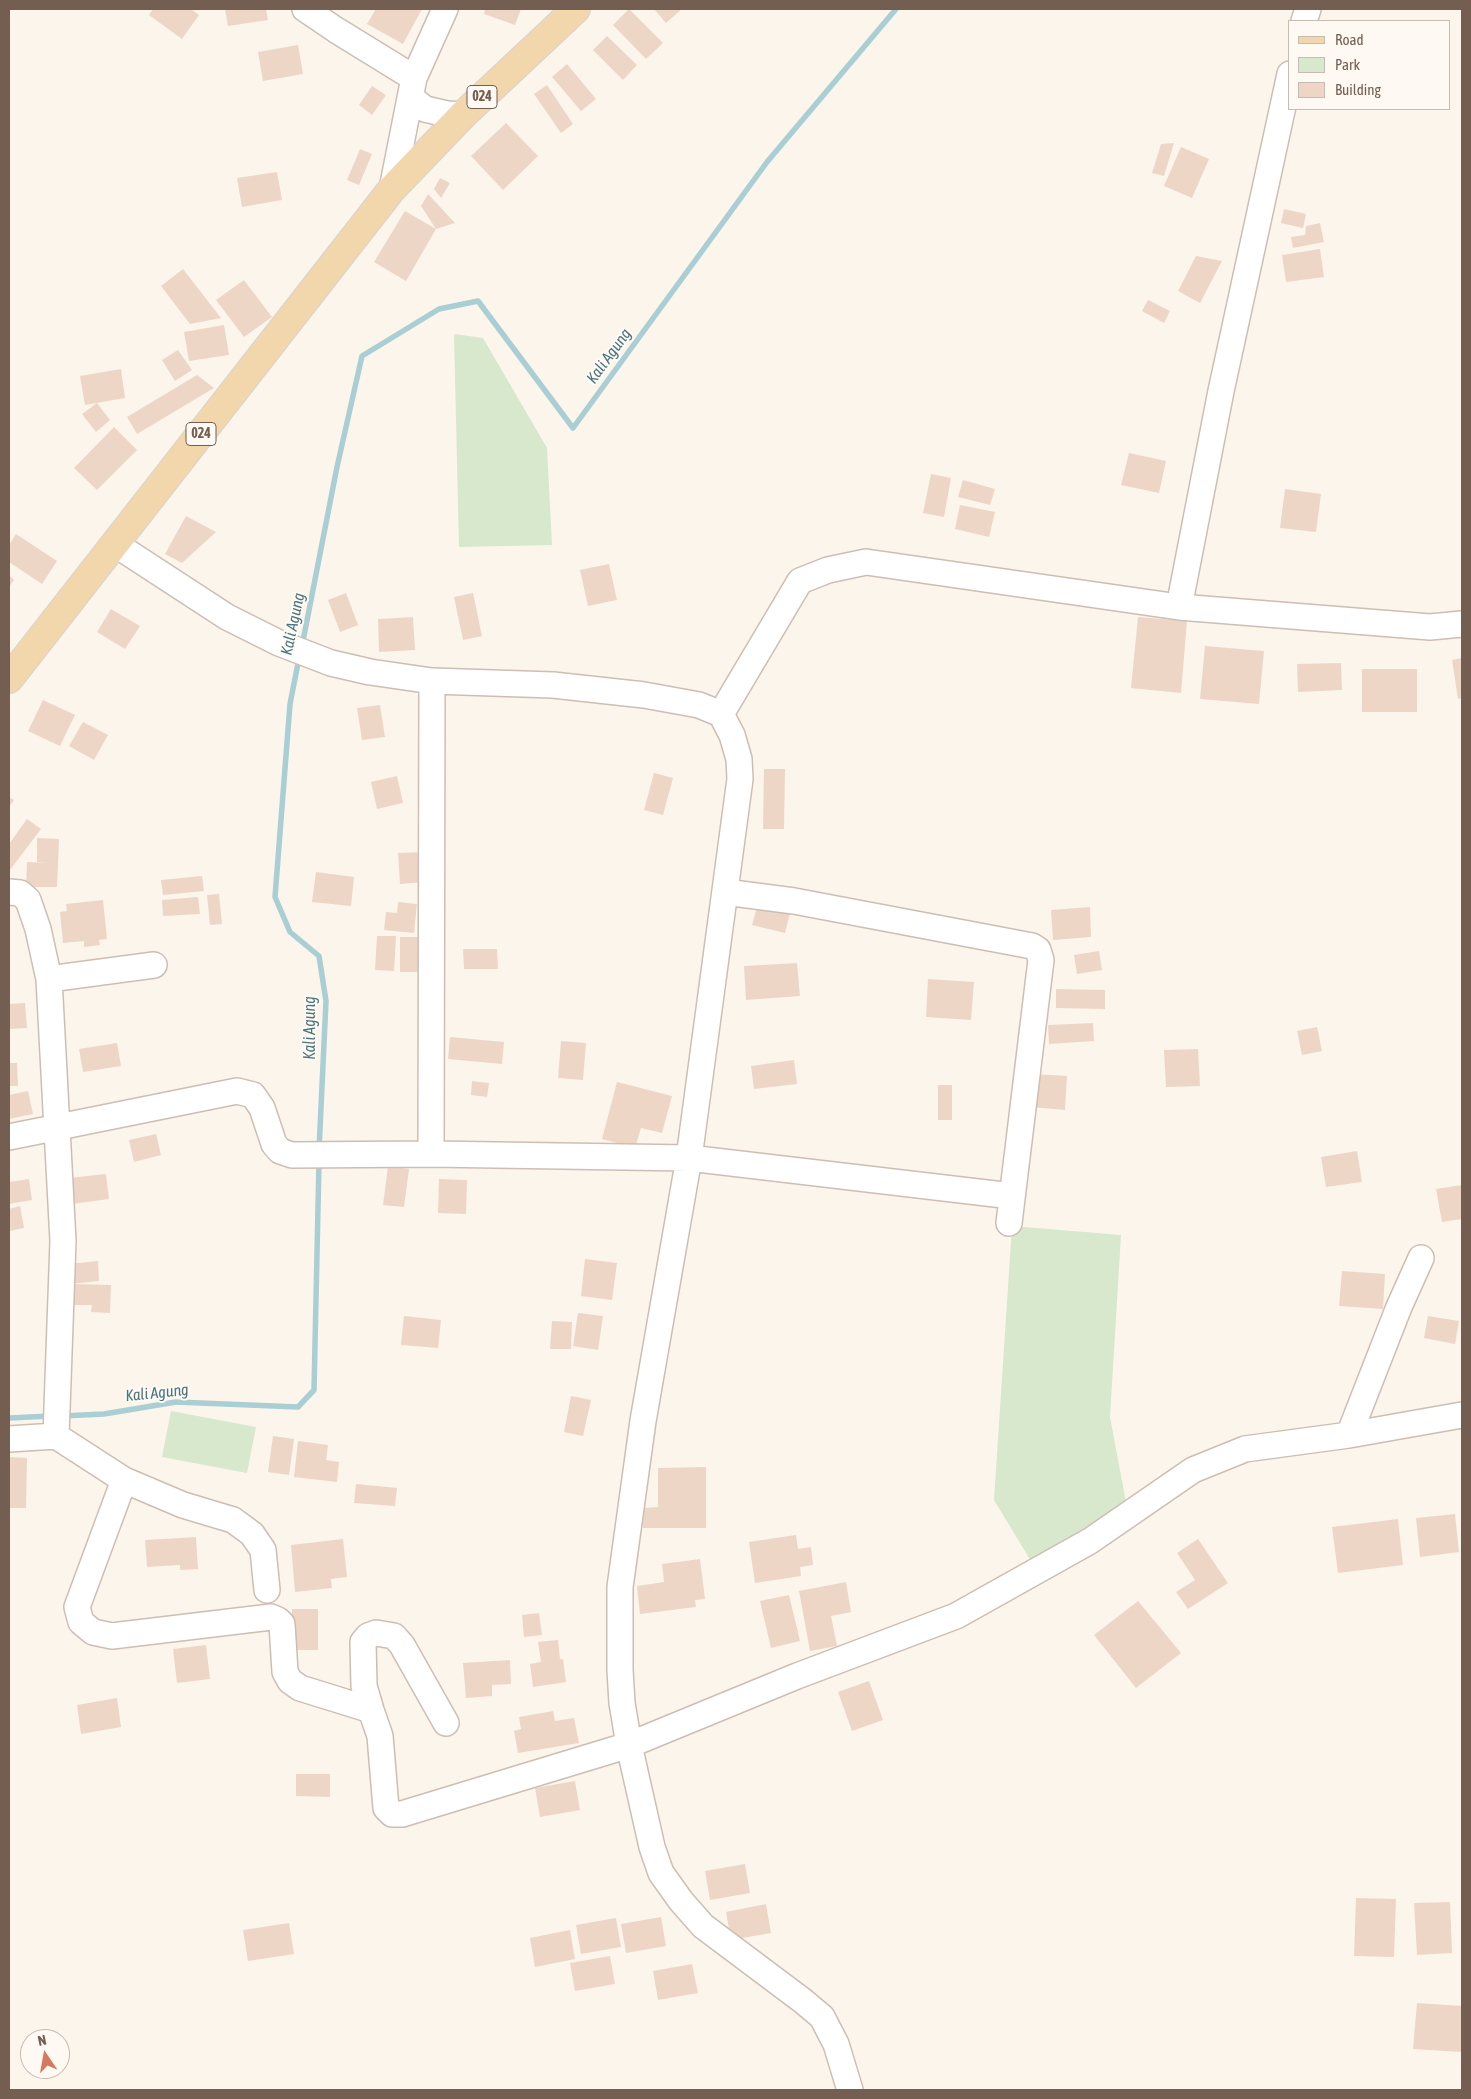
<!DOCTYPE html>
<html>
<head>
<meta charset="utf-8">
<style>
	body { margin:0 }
	#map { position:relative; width:1471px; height:2099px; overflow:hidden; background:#fbf5ec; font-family:"Asap Condensed",sans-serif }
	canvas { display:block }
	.frame { position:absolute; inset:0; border:10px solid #745d51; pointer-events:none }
	.legend { position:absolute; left:1288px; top:20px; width:162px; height:90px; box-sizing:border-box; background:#fef9f3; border:1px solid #c7bbb2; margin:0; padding:6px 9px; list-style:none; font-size:15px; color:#745d51 }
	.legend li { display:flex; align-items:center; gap:10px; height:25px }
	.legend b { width:25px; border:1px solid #c7bbb2 }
	.north { position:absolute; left:20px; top:2029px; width:50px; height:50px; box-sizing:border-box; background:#fef9f3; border:1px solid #c7bbb2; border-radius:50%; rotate:348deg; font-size:14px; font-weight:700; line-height:20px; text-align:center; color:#745d51 }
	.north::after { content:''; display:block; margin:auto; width:18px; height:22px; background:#d7795f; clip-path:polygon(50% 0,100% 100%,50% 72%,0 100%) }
</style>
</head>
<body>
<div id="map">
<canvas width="1471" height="2099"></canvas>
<div class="frame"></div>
<ul class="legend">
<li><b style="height:6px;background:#f2d7ad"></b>Road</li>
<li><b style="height:14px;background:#d7e8cc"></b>Park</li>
<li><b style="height:14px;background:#eed6c7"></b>Building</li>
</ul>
<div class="north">N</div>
</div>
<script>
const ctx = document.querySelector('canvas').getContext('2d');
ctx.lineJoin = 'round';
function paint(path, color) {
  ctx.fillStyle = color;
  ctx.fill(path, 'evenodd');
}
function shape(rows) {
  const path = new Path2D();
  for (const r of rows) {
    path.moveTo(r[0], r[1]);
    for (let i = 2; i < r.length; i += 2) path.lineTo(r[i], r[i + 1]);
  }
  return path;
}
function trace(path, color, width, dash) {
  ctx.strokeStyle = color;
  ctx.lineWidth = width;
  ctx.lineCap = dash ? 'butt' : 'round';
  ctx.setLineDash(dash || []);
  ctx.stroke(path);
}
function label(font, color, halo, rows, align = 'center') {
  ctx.font = font + ' "Asap Condensed",sans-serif';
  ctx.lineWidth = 4;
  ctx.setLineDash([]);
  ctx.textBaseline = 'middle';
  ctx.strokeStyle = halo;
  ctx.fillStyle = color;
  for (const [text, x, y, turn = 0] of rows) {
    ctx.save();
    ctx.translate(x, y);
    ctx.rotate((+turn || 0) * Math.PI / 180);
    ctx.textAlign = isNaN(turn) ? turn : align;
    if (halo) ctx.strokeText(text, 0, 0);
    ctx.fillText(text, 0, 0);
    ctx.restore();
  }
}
paint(shape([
	[454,334,483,338,547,448,552,545,459,547],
	[1012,1226,1121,1235,1110,1417,1126,1502,1031,1561,994,1500],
	[171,1411,256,1427,247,1473,162,1457]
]), '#d7e8cc');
trace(shape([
	[302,646,337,467,362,356,439,309,478,301,573,428,767,162,896,9],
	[299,658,290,704,275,897,290,932,319,956,326,1001,319,1150],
	[62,1416,104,1414,176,1402,298,1407,314,1390,319,1162],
	[9,1418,51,1416]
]), '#a9ced4', 5.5);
paint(shape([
	[153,9,191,9,199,15,182,39,149,15],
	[225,9,266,9,268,20,228,26],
	[376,9,422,9,403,44,367,24],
	[485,9,521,9,515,25,484,14],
	[629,9,663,43,646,59,613,25],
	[654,9,682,9,666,23],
	[607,36,637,65,623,80,593,50],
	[298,45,303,74,263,81,258,52],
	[567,64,596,99,581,111,552,77],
	[547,85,573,124,561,133,534,94],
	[372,86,386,95,372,115,359,105],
	[506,123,538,156,503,190,471,156],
	[1174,143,1164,176,1152,173,1161,144],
	[1181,147,1209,159,1192,198,1164,186],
	[360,149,372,154,359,185,347,180],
	[277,172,282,200,242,207,237,178],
	[440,178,450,183,441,198,434,189],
	[428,194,455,223,436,229,421,206],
	[1284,209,1306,214,1303,228,1281,223],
	[405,211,436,229,406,281,374,262],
	[1320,223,1324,242,1293,248,1291,237,1305,235,1306,226],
	[1320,249,1324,277,1286,282,1282,255],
	[1196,256,1222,261,1200,303,1178,291],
	[183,269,221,318,190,324,161,286],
	[244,280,272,317,244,337,216,300],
	[1148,300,1170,311,1164,323,1142,311],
	[224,325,229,355,189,361,184,332],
	[178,350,192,370,175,381,162,360],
	[121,369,125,398,85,405,80,376],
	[197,375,214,388,137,434,127,417],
	[97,403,110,420,96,432,82,414],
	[114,427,137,450,97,490,74,468],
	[1129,453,1166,461,1159,493,1121,485],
	[931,474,951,478,944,517,923,513],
	[963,480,995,489,990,505,958,497],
	[1285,489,1321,494,1316,532,1280,528],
	[960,505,995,512,989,537,955,529],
	[186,516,216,532,182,563,165,554],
	[16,534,57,561,42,584,9,562,9,545],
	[609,564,617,600,588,606,580,570],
	[9,575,14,580,9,587],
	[346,593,358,625,340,632,328,600],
	[473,593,482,636,463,640,454,597],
	[111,609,140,626,125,649,97,632],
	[413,617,415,650,379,652,378,619],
	[1138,617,1187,621,1181,693,1131,688],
	[1205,646,1264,651,1259,704,1200,699],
	[1462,658,1462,698,1458,699,1452,660],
	[1341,663,1342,690,1298,692,1297,664],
	[1362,669,1417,669,1417,712,1362,712],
	[43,700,75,715,60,746,28,731],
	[380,705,385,737,362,740,357,708],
	[83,722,108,735,94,760,69,746],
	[764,769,785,769,784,829,763,829],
	[654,773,673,778,663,815,644,810],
	[397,776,403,803,377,809,371,782],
	[9,797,14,800,9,807],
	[27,819,41,829,10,870,9,869,9,844],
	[37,838,59,839,57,887,26,887,27,862,48,863,37,862],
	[423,852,425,882,400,884,398,853],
	[316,872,354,877,351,906,312,902],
	[202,876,204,891,163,895,161,880],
	[219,894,222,924,210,925,207,895],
	[198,897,200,914,163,916,162,900],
	[760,897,792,905,785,933,752,925],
	[103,900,107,939,99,940,100,945,84,947,84,941,63,943,60,912,67,911,66,904],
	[398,902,417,904,414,933,384,930,386,912,397,913],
	[1090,907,1091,937,1053,940,1051,910],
	[377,936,396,936,394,971,375,970],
	[400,937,419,937,419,972,400,972],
	[463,949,497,949,498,969,464,969],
	[1099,951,1102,970,1077,974,1074,955],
	[797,963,800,996,746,1000,744,966],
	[928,979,974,982,971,1020,926,1017],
	[1056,989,1105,990,1105,1009,1056,1008],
	[25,1003,27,1028,9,1029,9,1004],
	[1093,1023,1094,1041,1049,1044,1048,1025],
	[1317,1027,1322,1051,1302,1055,1297,1031],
	[450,1037,504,1042,502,1064,448,1059],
	[561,1041,586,1043,583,1080,558,1078],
	[117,1043,121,1066,83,1072,79,1049],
	[1198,1049,1200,1086,1166,1087,1164,1050],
	[794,1060,797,1084,754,1089,751,1066],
	[9,1063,17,1063,18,1086,9,1086],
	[1033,1074,1067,1076,1065,1110,1031,1107],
	[472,1081,489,1083,487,1097,471,1095],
	[617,1082,672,1096,662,1133,641,1128,635,1148,602,1139],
	[938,1085,952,1085,952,1120,938,1120],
	[28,1091,33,1114,9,1119,9,1095],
	[156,1134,161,1155,134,1162,129,1140],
	[1357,1151,1362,1182,1326,1187,1321,1157],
	[388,1166,409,1169,404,1207,383,1205],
	[106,1174,109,1199,72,1204,69,1178],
	[29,1179,32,1200,9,1204,9,1182],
	[439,1179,467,1180,466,1214,438,1213],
	[1462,1185,1462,1219,1442,1222,1436,1189],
	[20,1206,24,1228,9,1231,9,1209],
	[585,1259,617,1263,612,1300,581,1296],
	[98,1261,99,1281,69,1284,67,1264],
	[1342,1271,1385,1274,1383,1309,1339,1306],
	[73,1284,111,1285,110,1313,91,1312,92,1305,73,1305],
	[578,1313,603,1316,598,1350,573,1346],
	[404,1316,441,1320,438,1348,401,1345],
	[1428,1316,1459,1321,1455,1344,1424,1338],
	[552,1321,572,1322,571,1349,550,1349],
	[571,1396,591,1400,583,1436,564,1432],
	[273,1436,294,1439,289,1475,268,1472],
	[298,1441,328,1445,326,1460,339,1462,337,1482,294,1477],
	[9,1457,27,1458,26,1508,9,1508],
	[706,1467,706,1528,643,1528,643,1508,658,1507,658,1468],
	[356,1484,397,1488,395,1506,354,1503],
	[1455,1514,1459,1552,1420,1557,1416,1518],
	[1398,1519,1403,1565,1338,1573,1332,1527],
	[796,1535,798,1549,811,1547,813,1565,800,1567,801,1576,755,1583,749,1542],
	[196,1537,198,1569,180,1570,180,1565,147,1567,145,1540],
	[343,1539,347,1577,331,1579,332,1588,295,1592,291,1545],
	[1198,1539,1228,1583,1188,1609,1176,1592,1195,1580,1177,1553],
	[700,1559,705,1599,695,1600,696,1607,640,1614,637,1586,664,1582,662,1564],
	[846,1582,851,1612,831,1616,837,1646,810,1651,799,1591],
	[789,1595,800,1641,771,1648,760,1601],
	[1138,1601,1181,1653,1136,1688,1094,1635],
	[292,1609,318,1609,318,1650,292,1650],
	[539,1613,542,1635,524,1637,522,1615],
	[558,1640,560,1659,563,1659,566,1682,533,1687,530,1664,541,1662,538,1642],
	[206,1645,210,1679,177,1683,173,1649],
	[510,1660,511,1684,492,1685,492,1696,466,1698,463,1663],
	[869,1681,883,1720,852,1731,838,1692],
	[117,1698,121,1727,81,1734,77,1705],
	[553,1711,555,1721,574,1718,579,1743,518,1753,514,1731,521,1729,519,1717],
	[296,1774,330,1774,330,1797,296,1796],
	[575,1781,580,1810,540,1817,535,1788],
	[745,1864,750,1893,710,1900,705,1871],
	[1356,1898,1396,1899,1394,1957,1354,1956],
	[1450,1902,1452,1953,1417,1955,1414,1903],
	[766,1904,771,1933,731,1940,726,1912],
	[661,1917,666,1946,626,1953,621,1924],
	[616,1918,621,1947,581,1954,576,1925],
	[289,1923,294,1954,248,1961,243,1930],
	[570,1930,575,1959,535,1967,530,1938],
	[610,1956,615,1984,575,1991,570,1963],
	[692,1964,698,1993,658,2000,653,1971],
	[1417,2003,1462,2006,1462,2052,1413,2049]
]), '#eed6c7');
const minor = shape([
	[305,9,336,30,414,78],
	[1304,21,1308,9],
	[410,97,425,109,447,114,463,115],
	[392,189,414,78,445,9],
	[115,544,227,617,279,643,331,663,370,672,432,681,553,685,644,695,699,705,721,714,732,735,739,759,740,779,689,1158,643,1421,620,1587,620,1670,622,1703,629,1745,652,1847,661,1873,681,1901,703,1926,803,2001,822,2017,836,2044,850,2090],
	[1179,607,1221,391,1290,74],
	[721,714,800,581,828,570,866,562,1179,607,1430,627,1462,624],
	[9,892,20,893,28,900,38,929,49,979,63,1241,56,1436],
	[725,892,794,901,1032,946,1038,950,1041,960,1009,1223],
	[49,979,154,965],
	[9,1137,237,1091,253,1095,262,1108,274,1144,280,1151,292,1155,431,1154,689,1158,1012,1196],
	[431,1154,432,681],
	[1349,1435,1399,1307,1421,1258],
	[9,1439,56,1436,124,1480,183,1505,233,1520,252,1534,263,1550,267,1590],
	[124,1480,77,1607,81,1622,93,1632,112,1636,271,1617,278,1620,282,1624,285,1672,290,1681,300,1688,371,1710,364,1686,363,1642,368,1636,376,1633,394,1636,402,1645,446,1723],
	[371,1710,380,1736,386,1808,392,1814,402,1814,629,1745,797,1676,956,1616,1090,1541,1193,1470,1245,1449,1349,1435,1462,1415]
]);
const major = shape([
	[9,679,392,189,463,115,576,9]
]);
trace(minor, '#cdbeb3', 28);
trace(major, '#d8d2ce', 30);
trace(minor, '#fff', 25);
trace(major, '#f2d7ad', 28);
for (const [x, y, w] of [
	[482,97,30],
	[201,434,30]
]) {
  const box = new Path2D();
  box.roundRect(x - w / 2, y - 11.5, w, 23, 4);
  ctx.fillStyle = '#fef9f3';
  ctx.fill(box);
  trace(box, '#745d51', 1);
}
label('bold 14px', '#745d51', null, [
	["024",482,97],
	["024",201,434]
]);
label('italic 16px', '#49767e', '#fef9f3', [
	["Kali Agung",609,356,-54],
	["Kali Agung",293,624,-78],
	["Kali Agung",310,1028,-90],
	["Kali Agung",157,1393,-6]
]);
</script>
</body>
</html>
